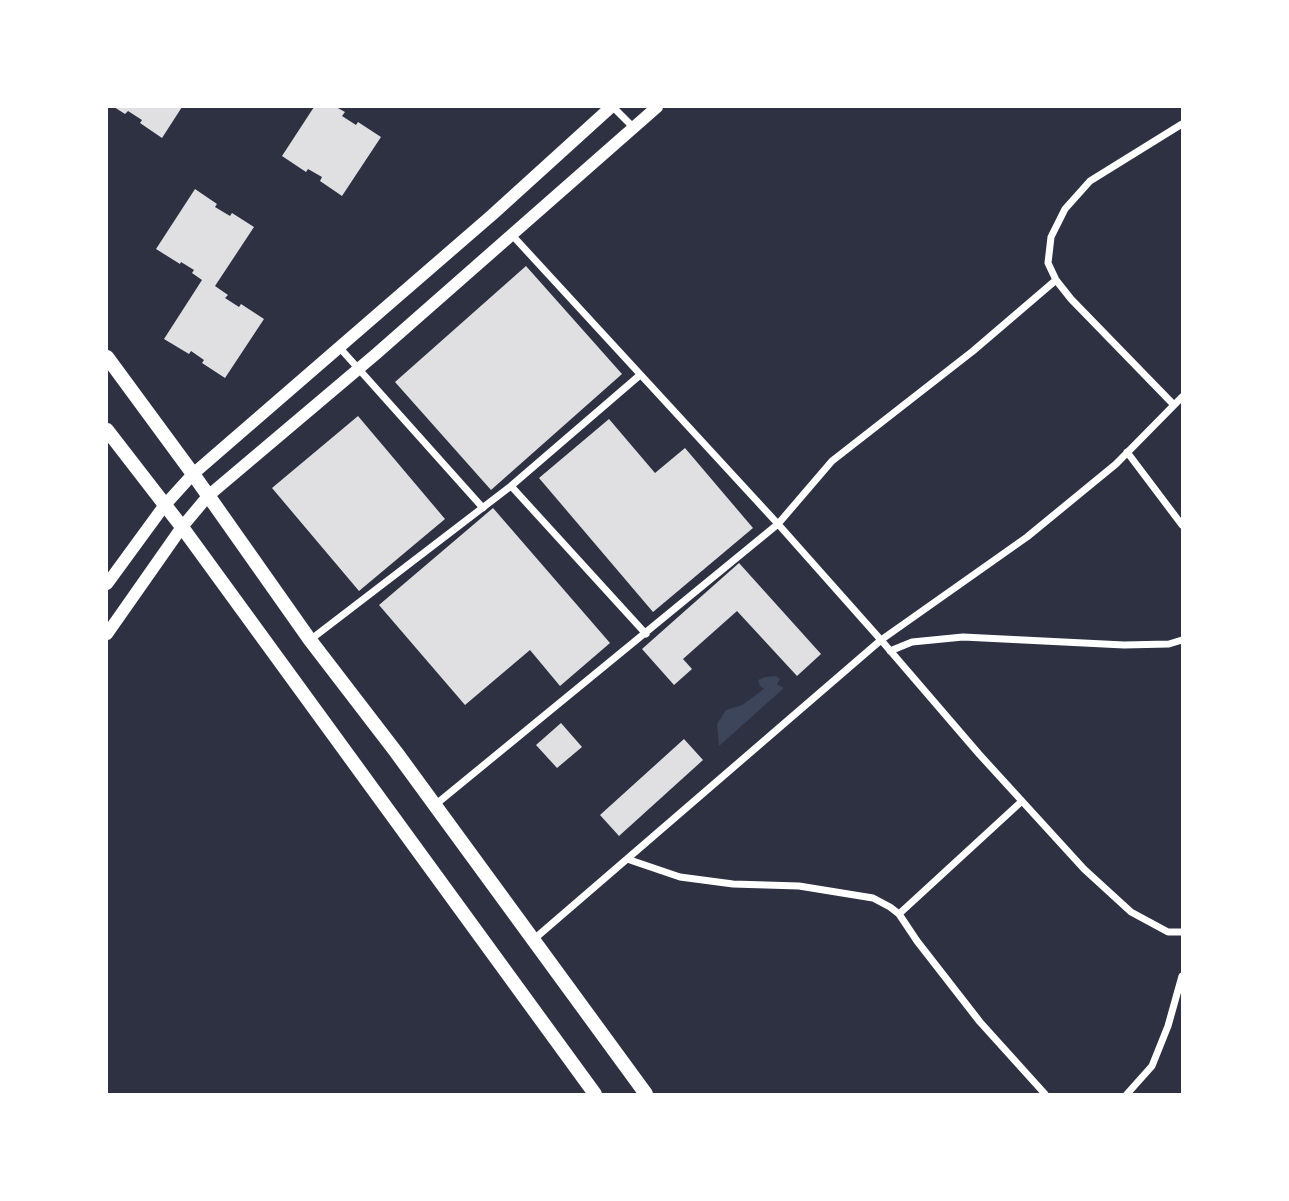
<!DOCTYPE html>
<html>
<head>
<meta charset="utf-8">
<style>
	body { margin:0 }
	#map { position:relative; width:1289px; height:1201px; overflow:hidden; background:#2d3142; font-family:"Fira Sans",sans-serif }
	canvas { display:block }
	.frame { position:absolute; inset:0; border:108px solid #fff; pointer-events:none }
</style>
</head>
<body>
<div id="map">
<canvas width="1289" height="1201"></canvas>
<div class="frame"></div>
</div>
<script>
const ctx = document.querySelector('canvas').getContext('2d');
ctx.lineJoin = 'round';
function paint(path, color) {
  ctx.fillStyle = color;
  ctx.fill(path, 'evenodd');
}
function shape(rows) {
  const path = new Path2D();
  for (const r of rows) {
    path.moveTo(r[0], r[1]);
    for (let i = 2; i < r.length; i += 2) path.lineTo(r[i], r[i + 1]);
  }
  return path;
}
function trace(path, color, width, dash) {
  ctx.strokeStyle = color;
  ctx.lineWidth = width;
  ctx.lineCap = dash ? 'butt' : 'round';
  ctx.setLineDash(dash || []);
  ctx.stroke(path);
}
paint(shape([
	[776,676,780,679,777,684,784,688,719,746,717,724,726,710,742,705,764,689,760,686,758,680,765,677]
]), '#3c4559');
paint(shape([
	[114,107,182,107,162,138,140,123,142,120,128,111,125,114],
	[314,107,336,107,345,112,342,116,356,125,358,122,381,137,342,196,320,181,322,177,308,169,306,172,282,156],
	[195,189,217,204,215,207,230,216,232,213,254,227,215,286,228,295,225,298,239,307,241,304,264,319,225,378,202,363,204,360,191,351,189,354,164,339,202,280,192,273,194,270,181,262,180,264,156,249],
	[526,266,622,374,491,490,395,382],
	[358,416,445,519,359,591,272,488],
	[609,419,655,473,685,448,753,528,653,612,539,478],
	[493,508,610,643,560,686,530,650,465,705,379,605],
	[739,563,821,654,797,676,737,611,683,659,692,669,674,685,642,649],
	[561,723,582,747,557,768,536,745],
	[684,739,703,760,619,836,600,815]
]), '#e0e0e3');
trace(shape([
	[613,107,634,128],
	[512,235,778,524,881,640,533,940],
	[339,347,483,508],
	[1182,397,1116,464,1027,537,881,640,979,754,1084,869,1131,912,1168,932,1182,932],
	[1174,405,1071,299,1056,280,1048,263,1051,237,1065,209,1090,181,1182,124],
	[1127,452,1182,525],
	[511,486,646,634],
	[310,640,511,486,640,375],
	[890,651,912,642,963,637,1124,645,1169,644,1182,640],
	[435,805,778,524,832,461,973,351,1056,280],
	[627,859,680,877,733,884,799,886,873,898,890,907,899,914,917,941,980,1022,1045,1094],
	[899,914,1022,801],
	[1127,1094,1152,1066,1168,1026,1182,976]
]), '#fff', 7);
trace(shape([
	[107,584,164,506,193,474,492,215,611,107],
	[107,634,182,527,208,496,376,354,657,107]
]), '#fff', 12);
trace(shape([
	[107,357,193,474,310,640,396,752,646,1094],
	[107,430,182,527,595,1094]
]), '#fff', 14);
</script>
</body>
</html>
